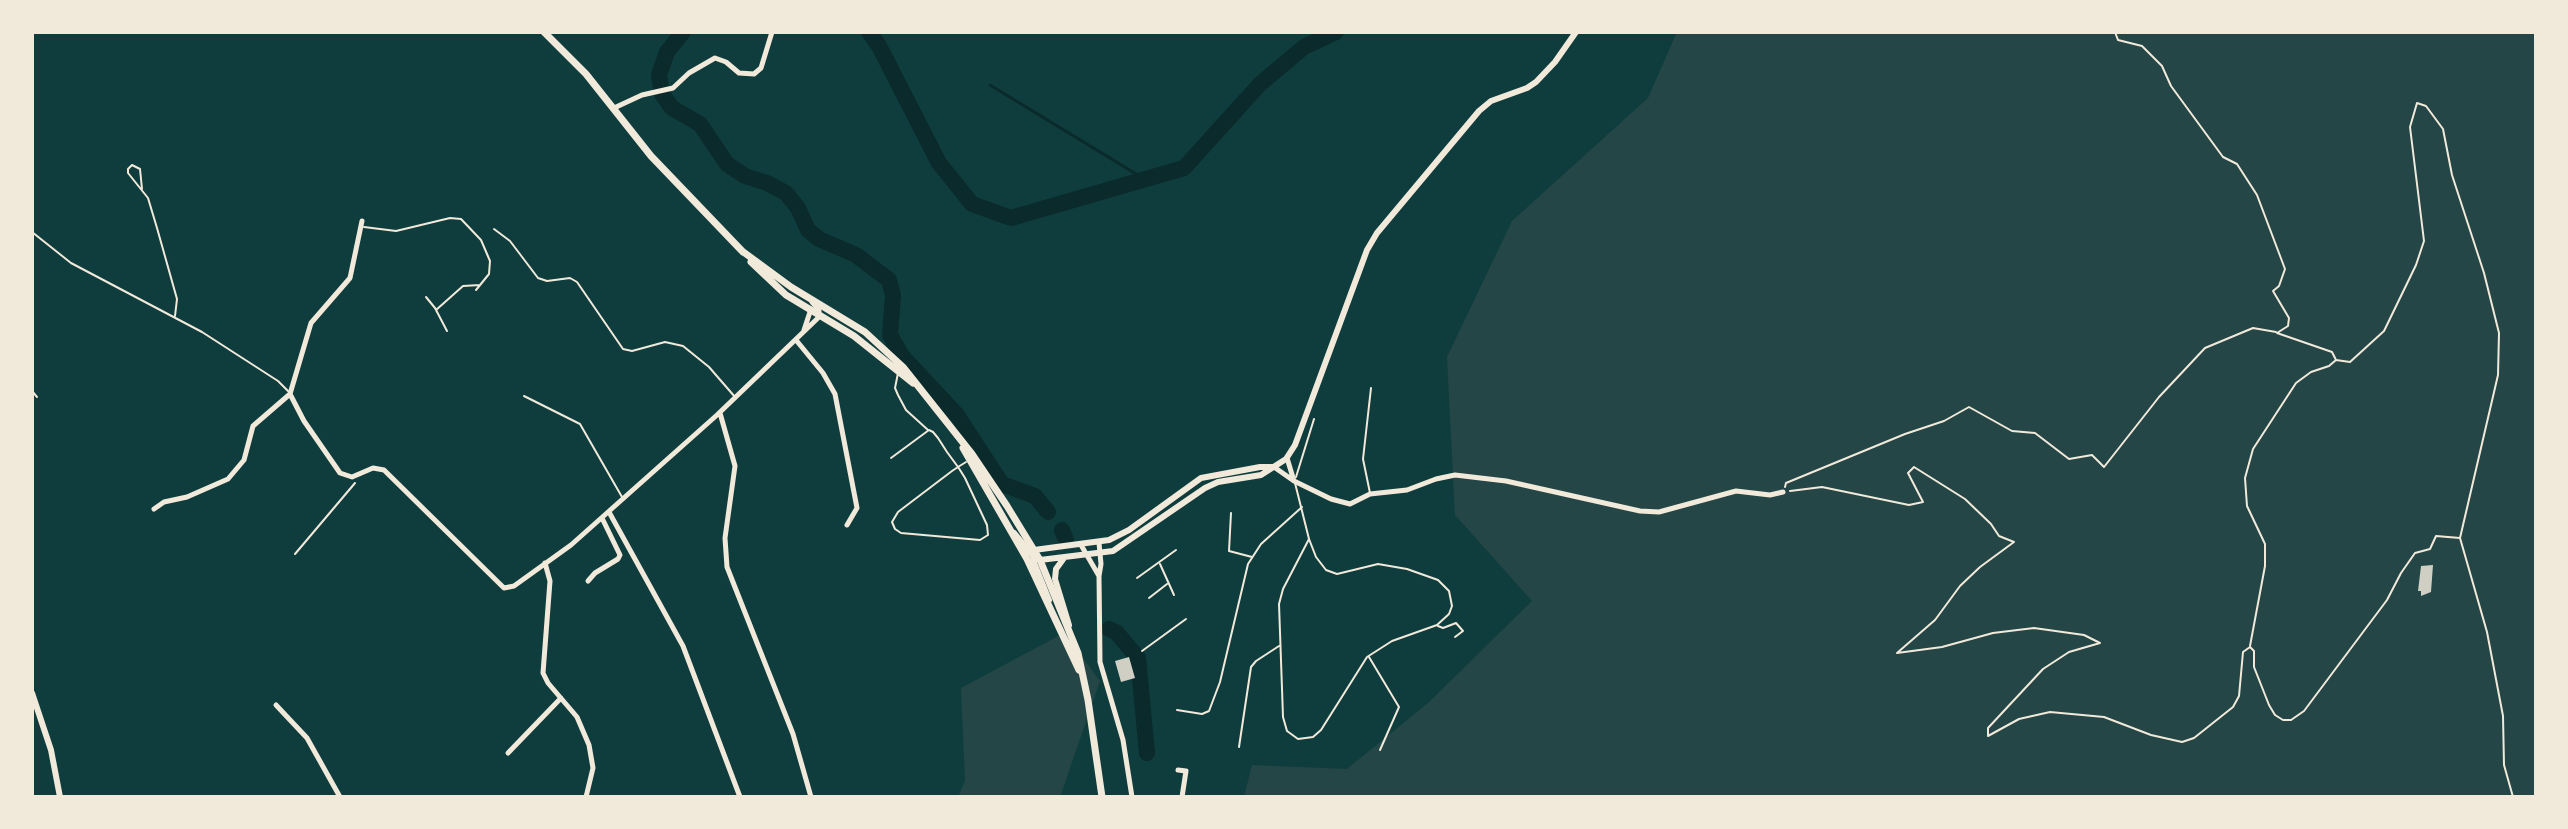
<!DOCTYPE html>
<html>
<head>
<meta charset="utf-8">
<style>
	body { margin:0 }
	#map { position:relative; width:2568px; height:829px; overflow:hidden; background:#0f3d3e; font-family:"Sofia Sans Condensed",sans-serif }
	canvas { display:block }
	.frame { position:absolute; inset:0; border:34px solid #f1e9da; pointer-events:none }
</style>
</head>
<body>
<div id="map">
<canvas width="2568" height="829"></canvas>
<div class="frame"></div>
</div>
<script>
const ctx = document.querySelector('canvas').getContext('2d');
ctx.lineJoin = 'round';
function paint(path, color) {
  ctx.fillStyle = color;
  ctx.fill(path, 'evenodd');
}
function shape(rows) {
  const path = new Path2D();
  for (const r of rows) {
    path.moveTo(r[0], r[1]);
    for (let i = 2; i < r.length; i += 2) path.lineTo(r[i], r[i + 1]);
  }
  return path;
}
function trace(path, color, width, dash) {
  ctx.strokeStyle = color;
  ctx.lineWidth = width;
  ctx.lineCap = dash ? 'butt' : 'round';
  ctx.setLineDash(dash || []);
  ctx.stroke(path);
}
paint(shape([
	[1677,32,2536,32,2536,797,1244,797,1252,765,1347,769,1428,703,1532,601,1455,515,1447,357,1512,221,1648,98],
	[1064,633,1100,681,1060,797,958,797,965,781,961,688]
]), '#244646');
trace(shape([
	[990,85,1146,180]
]), '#0a2a2b', 3);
trace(shape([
	[683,32,667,52,659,75,662,94,672,108,700,124,727,164,745,176,767,183,786,193,798,208,808,230,819,239,856,255,889,280,893,295,890,335,902,356,957,415,1002,484,1035,496,1048,512],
	[869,32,879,46,939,163,972,204,1011,218,1184,168,1260,84,1304,47,1336,32],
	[1062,530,1066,540],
	[1109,629,1116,632,1138,658,1147,753]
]), '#0a2a2b', 16);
paint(shape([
	[2433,565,2431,592,2421,596,2421,591,2418,591,2421,566],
	[1129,657,1135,678,1121,682,1115,661]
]), '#cfcfc3');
trace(shape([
	[2115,32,2118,40,2142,46,2162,66,2171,86,2223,157,2237,164,2257,195,2285,269,2279,286,2273,291,2289,318,2288,326,2277,333,2332,352,2336,360,2350,362,2384,331,2416,265,2424,241,2410,127,2417,103,2426,106,2443,129,2452,175,2484,273,2499,333,2498,375,2460,538,2487,632,2503,716,2504,765,2513,797],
	[1785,487,1786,483,1905,434,1944,421,1969,407,2012,431,2035,433,2069,459,2092,455,2104,467,2159,397,2205,348,2253,328,2276,332],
	[1790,491,1822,487,1909,505,1923,502,1908,473,1914,467,1965,499,1991,524,1999,536,2014,542,1980,567,1960,586,1935,620,1897,653,1942,647,1993,633,2034,628,2084,635,2100,643,2069,652,2043,669,1988,728,1988,736,2019,719,2050,712,2104,717,2151,735,2182,742,2194,738,2233,707,2239,696,2243,652,2250,647,2254,651,2254,667,2269,705,2275,715,2283,720,2291,720,2304,711,2387,600,2401,573,2415,553,2430,549,2436,536,2460,538],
	[2250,646,2265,566,2265,544,2247,506,2245,478,2253,449,2296,383,2311,372,2329,366,2336,360]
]), '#f1e9da', 2);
trace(shape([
	[142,189,140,169,132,165,128,169,128,173,148,198,157,228,177,299,175,316],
	[364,227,396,231,450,218,461,219,481,240,490,261,489,274,476,290],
	[494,229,510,241,538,278,547,281,570,278,577,282,623,349,632,351,665,342,683,346,709,367,735,397],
	[32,232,71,263,202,332,278,381,288,391],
	[426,297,435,308,447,331],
	[436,310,463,286,480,285],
	[898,373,895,388,898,395,906,410,928,430],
	[32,391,37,397],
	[524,396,580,424,622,497],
	[891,458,929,430,933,432,938,438,947,452,958,467,960,470,965,478,987,525,988,535,980,540,901,533,895,529,892,522,898,512,952,471,958,467,966,462],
	[1296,477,1314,419],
	[1295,483,1309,539,1316,557,1326,570,1337,574,1378,564,1407,569,1438,580,1449,591,1452,606,1449,614,1437,625,1392,641,1367,657,1321,730,1313,737,1298,739,1287,731,1283,717,1279,604,1283,589,1309,539],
	[1370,493,1363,459,1371,388],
	[1231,513,1229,551,1252,557],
	[295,554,355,483],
	[1160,564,1174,595],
	[1137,578,1176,550],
	[1149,598,1167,584],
	[1438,626,1443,628,1456,623,1463,631,1455,637],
	[1142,651,1186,619],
	[1369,657,1399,707,1380,750],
	[1177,710,1202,714,1209,711,1220,682,1248,564,1261,544,1302,507],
	[1239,747,1251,667,1256,661,1279,646]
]), '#f1e9da', 2);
trace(shape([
	[614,108,642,95,673,88,689,73,715,58,726,62,739,73,754,74,761,68,772,32],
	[362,221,350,278,311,323,290,394,304,421,340,473,352,477,373,468,384,470,504,588,514,586,571,545,717,415,819,317,819,310,812,302],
	[804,330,811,309],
	[796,340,823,373,835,394,857,508,847,525],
	[720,413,735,466,725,538,727,567,793,734,811,797],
	[1274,467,1294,481,1287,458],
	[1294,481,1331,499,1350,504,1370,494,1407,490,1436,479,1455,475,1506,481,1640,511,1659,512,1736,491,1770,495,1783,492],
	[154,509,164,502,187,497,228,479,244,460,253,426,290,394],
	[609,512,683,646,740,797],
	[1081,545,1099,576,1101,564,1099,543],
	[545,563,550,581,543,673,548,683,577,717,589,745,593,768,586,797],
	[1099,576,1100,662,1123,740,1132,797],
	[588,581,595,573,618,559,620,555,602,518],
	[276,705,307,738,340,797],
	[508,753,561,698],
	[1178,770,1186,771,1182,797]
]), '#f1e9da', 5);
trace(shape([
	[1014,533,1033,556,1040,560,1113,551,1205,488,1218,482,1261,475,1286,459,1295,445,1367,250,1377,233,1479,111,1491,101,1527,88,1536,82,1555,62,1576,32],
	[1064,558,1056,569,1055,579,1069,625],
	[1049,600,1033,560,1034,550,1109,540,1129,530,1201,478,1260,467,1274,467],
	[32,693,51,750,60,797]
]), '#f1e9da', 6);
trace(shape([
	[544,32,586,74,651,156,743,252],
	[742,251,791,287,865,332,903,367,972,454,1007,506,1040,560,1078,653,1088,700,1102,797],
	[751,262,786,295,854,336,913,383],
	[963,448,1027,559,1079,670]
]), '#f1e9da', 7);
</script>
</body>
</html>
